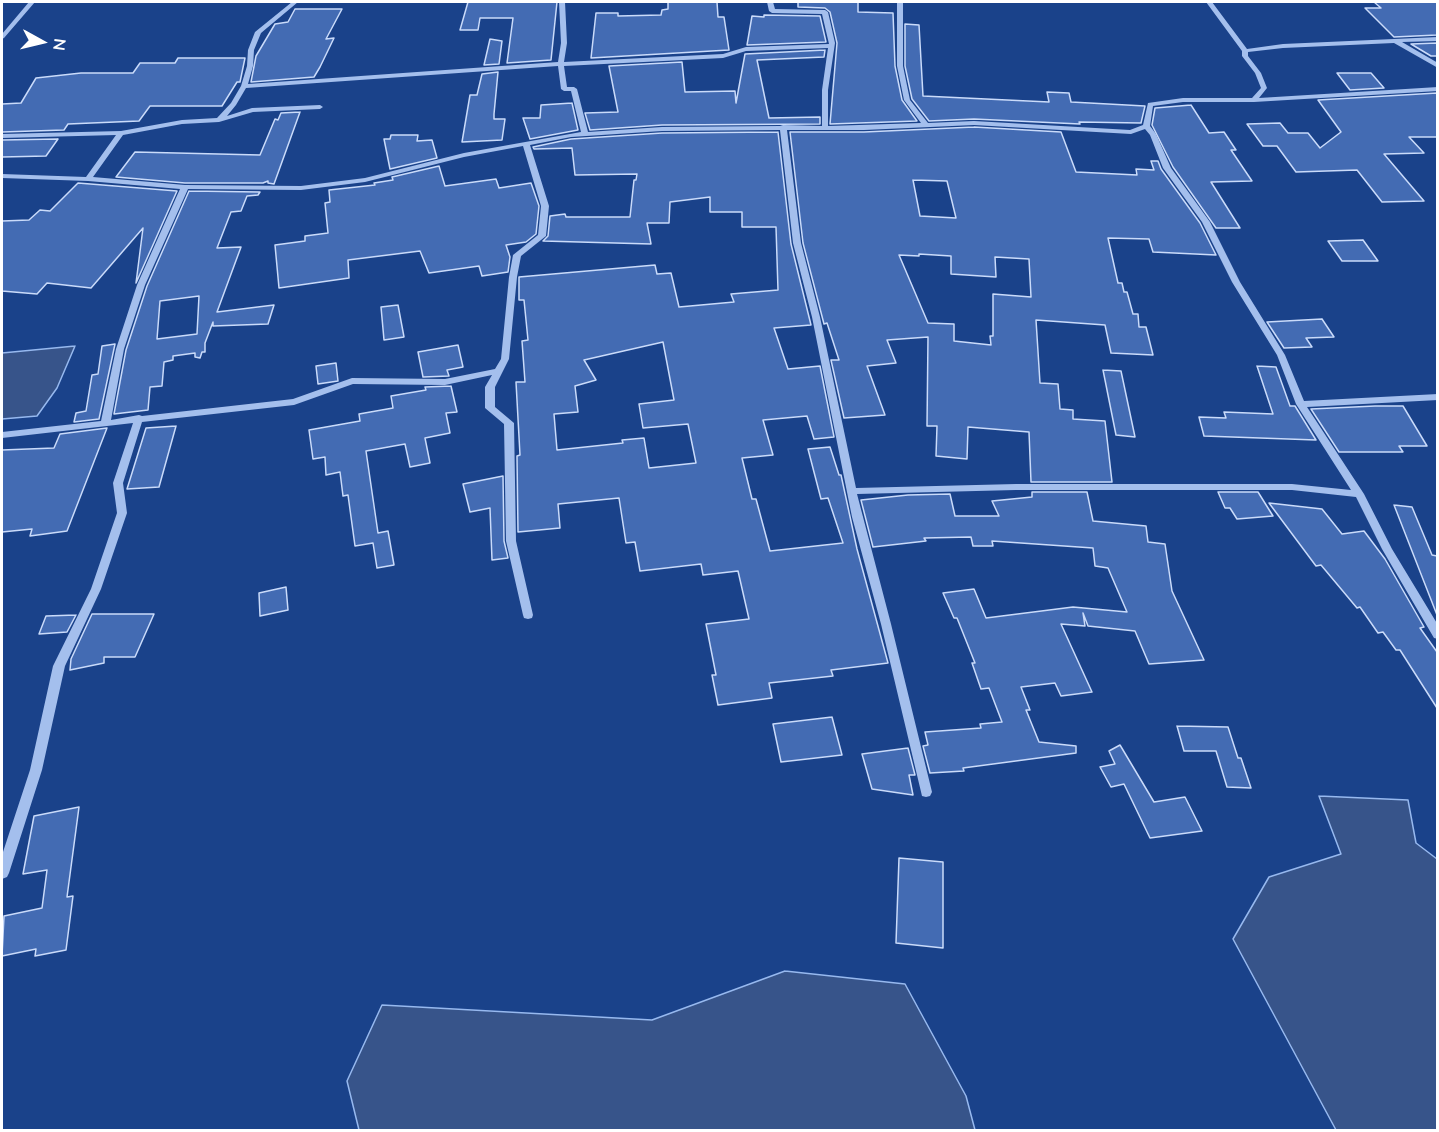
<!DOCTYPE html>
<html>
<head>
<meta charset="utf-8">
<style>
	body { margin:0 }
	#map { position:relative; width:1439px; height:1132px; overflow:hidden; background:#1a428a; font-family:Mulish,sans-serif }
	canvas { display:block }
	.frame { position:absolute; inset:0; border:3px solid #fff; pointer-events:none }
	.north { position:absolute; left:12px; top:12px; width:60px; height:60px; -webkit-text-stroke:4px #1a428a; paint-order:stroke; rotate:98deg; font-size:16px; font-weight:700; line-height:24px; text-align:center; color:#fff }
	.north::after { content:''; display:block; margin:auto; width:21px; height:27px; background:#fff; clip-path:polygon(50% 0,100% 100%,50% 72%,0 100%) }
</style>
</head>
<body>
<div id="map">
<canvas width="1439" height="1132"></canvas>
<div class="frame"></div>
<div class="north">N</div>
</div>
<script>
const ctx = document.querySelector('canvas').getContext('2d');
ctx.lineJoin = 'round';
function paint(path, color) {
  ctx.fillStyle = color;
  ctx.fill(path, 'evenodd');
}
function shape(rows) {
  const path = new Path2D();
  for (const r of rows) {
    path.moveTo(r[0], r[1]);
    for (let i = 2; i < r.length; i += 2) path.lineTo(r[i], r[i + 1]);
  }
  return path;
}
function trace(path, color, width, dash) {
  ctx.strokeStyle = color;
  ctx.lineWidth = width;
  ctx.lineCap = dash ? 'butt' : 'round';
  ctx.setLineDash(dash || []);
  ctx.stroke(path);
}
const water = shape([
	[75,346,57,388,37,416,2,419,2,353,75,346],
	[1319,796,1408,800,1416,843,1437,859,1437,1130,1336,1130,1233,939,1269,877,1341,854,1319,796],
	[785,971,905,984,966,1096,975,1130,359,1130,347,1081,382,1005,652,1020,785,971]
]);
paint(water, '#37548a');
trace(water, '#97b9ef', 1.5);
const building = shape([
	[468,2,557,2,551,60,507,63,513,18,480,18,478,30,460,30,468,2],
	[668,2,717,2,718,17,724,17,729,50,591,58,596,13,618,13,618,16,661,15,662,10,668,9,668,2],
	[798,2,858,2,858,12,893,13,895,66,902,100,917,121,830,124,837,43,830,12,825,8,798,7,798,2],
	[1374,2,1437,2,1437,35,1394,37,1365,8,1381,8,1374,2],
	[295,9,342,9,326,39,334,38,320,67,314,77,251,82,256,56,275,24,288,22,295,9],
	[764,15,820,16,826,42,747,45,752,16,764,17,764,15],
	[905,24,919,25,923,96,1049,102,1047,92,1069,93,1071,102,1145,106,1141,123,1079,122,1080,124,974,119,929,121,912,99,905,66,905,24],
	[490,39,502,41,499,64,484,65,490,39],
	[1437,43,1437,56,1431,56,1411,44,1437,43],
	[825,50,824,57,757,60,769,118,820,117,820,124,662,125,590,130,585,113,618,112,609,66,682,62,685,92,735,91,736,103,745,54,825,50],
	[178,58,245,58,240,82,237,82,222,106,150,106,139,121,68,124,64,130,2,132,2,104,21,103,36,78,81,73,133,73,140,63,175,63,178,58],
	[498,72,494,114,494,119,505,119,502,140,462,142,470,95,477,95,482,74,498,72],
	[1337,73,1371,73,1384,88,1350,90,1337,73],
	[1437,93,1437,137,1409,137,1424,153,1384,154,1424,201,1382,202,1357,170,1296,172,1277,146,1263,146,1247,124,1280,123,1288,133,1308,133,1320,148,1341,132,1318,100,1437,93],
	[572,103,578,130,530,139,523,118,540,118,541,105,572,103],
	[1191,105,1209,133,1224,132,1236,150,1231,150,1252,181,1211,182,1240,228,1216,228,1173,167,1152,125,1155,108,1191,105],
	[300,112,274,184,268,183,268,181,263,183,185,183,116,177,135,152,260,155,275,119,278,120,281,113,300,112],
	[974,127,1061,132,1076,172,1137,175,1136,169,1154,170,1151,161,1158,161,1161,169,1200,223,1216,255,1153,252,1149,239,1108,238,1118,283,1122,283,1124,292,1127,292,1133,314,1138,314,1139,327,1146,327,1153,355,1111,353,1105,325,1036,320,1040,383,1058,384,1060,409,1073,410,1073,419,1105,421,1112,482,1031,482,1029,432,968,427,967,459,936,456,937,426,927,426,928,337,887,340,896,363,867,366,885,415,844,418,831,360,839,360,827,323,824,324,803,243,790,132,864,132,974,127],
	[913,180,947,181,956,218,920,216,913,180],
	[919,254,951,256,951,274,996,277,995,257,1029,259,1031,297,993,294,993,336,990,336,991,345,954,341,954,324,928,323,899,255,919,256,919,254],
	[778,132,791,244,811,325,774,328,788,369,820,366,834,437,814,439,807,416,763,420,773,455,742,458,752,499,756,499,770,551,843,543,828,498,821,499,808,449,830,447,839,475,841,475,857,549,888,663,831,670,833,676,769,683,772,698,718,705,712,675,716,675,706,624,749,619,738,571,703,575,701,564,640,571,635,542,626,543,619,498,558,504,560,528,518,532,517,456,520,455,516,382,525,382,522,341,528,340,524,300,519,300,519,277,655,265,657,274,671,273,679,307,734,302,731,294,778,290,776,227,742,227,742,212,710,212,710,197,670,202,669,223,647,223,651,244,543,241,548,236,550,216,565,214,566,217,630,217,634,180,636,180,637,174,575,175,572,148,534,149,533,147,571,139,662,133,778,132],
	[663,342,674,400,639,404,643,428,688,424,696,463,649,468,644,438,622,440,623,443,557,450,554,414,578,412,575,386,596,380,584,360,663,342],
	[391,135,418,135,417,141,432,140,437,158,390,169,384,139,390,139,391,135],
	[58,139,46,156,2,157,2,140,58,139],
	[439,166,445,186,496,179,499,188,531,183,539,206,536,234,526,242,506,245,510,257,508,272,482,276,479,266,429,273,420,251,348,260,349,278,279,288,275,245,305,241,305,236,328,233,325,203,330,202,329,190,375,185,374,183,393,180,392,177,439,166],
	[78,183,177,191,136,283,143,228,91,288,47,283,37,294,2,291,2,221,29,220,40,210,50,211,78,183],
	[189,191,260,192,258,195,247,196,241,211,231,212,217,248,241,247,217,312,274,305,268,324,213,326,213,322,205,343,205,352,202,352,200,358,195,357,195,353,173,356,173,360,164,362,162,386,150,387,148,410,114,414,126,350,147,286,189,191],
	[199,296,197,334,157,339,160,301,199,296],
	[1363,240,1378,261,1342,261,1328,241,1363,240],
	[398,305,404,337,384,340,381,307,398,305],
	[1322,319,1334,337,1306,338,1312,347,1284,348,1267,322,1322,319],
	[115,344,99,419,74,422,76,413,86,411,92,375,98,374,102,346,115,344],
	[458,345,463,367,447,370,449,376,423,377,418,352,458,345],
	[336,363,338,381,318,384,316,366,336,363],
	[1257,366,1276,367,1290,406,1295,406,1316,440,1204,436,1199,417,1226,418,1224,412,1273,414,1257,366],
	[1103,370,1121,371,1135,437,1116,435,1103,370],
	[451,386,457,412,446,413,450,433,425,438,430,463,410,467,405,444,366,451,378,533,388,531,394,565,377,568,373,543,355,546,348,495,343,496,340,472,326,475,325,457,313,459,309,430,360,421,359,414,393,408,391,396,426,390,425,387,451,386],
	[1375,406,1403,406,1427,446,1399,446,1403,452,1339,452,1311,409,1375,406],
	[176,426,159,487,127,489,146,428,176,426],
	[107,428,67,531,30,536,32,529,2,532,2,450,54,448,60,434,107,428],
	[503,476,504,541,508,558,492,560,490,508,470,512,463,484,503,476],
	[1032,492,1087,492,1093,521,1146,526,1148,542,1165,544,1172,591,1204,660,1149,664,1135,631,1088,626,1083,613,1085,626,1061,624,1092,692,1061,696,1055,683,1021,687,1030,710,1026,710,1039,742,1076,746,1076,753,963,768,964,771,930,773,923,746,928,745,925,732,981,728,980,724,1002,722,989,688,981,689,972,663,975,663,957,618,954,618,943,593,974,589,986,618,1073,607,1127,612,1108,568,1095,566,1093,548,992,541,993,546,973,546,971,537,924,538,926,541,873,547,861,500,908,495,950,494,955,516,999,516,992,501,1032,497,1032,492],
	[1218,492,1258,492,1273,516,1237,519,1230,508,1225,508,1218,492],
	[1269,503,1322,509,1342,534,1364,531,1385,559,1424,627,1420,628,1437,652,1437,708,1400,650,1396,650,1383,632,1378,633,1360,607,1357,608,1321,565,1316,566,1269,503],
	[1394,505,1412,507,1432,555,1437,556,1437,615,1394,505],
	[286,587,288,610,260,616,259,593,286,587],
	[92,614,154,614,135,657,104,657,104,663,70,670,71,659,92,614],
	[76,615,67,632,39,634,46,616,76,615],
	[832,717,842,755,781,762,773,724,832,717],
	[1177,726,1228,727,1238,758,1241,758,1251,788,1227,787,1216,751,1184,751,1177,726],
	[1120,745,1154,802,1185,797,1202,831,1150,838,1124,784,1111,787,1100,767,1115,764,1109,751,1120,745],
	[908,748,915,775,909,775,913,795,872,789,862,754,908,748],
	[79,807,67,897,73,896,66,950,35,956,36,949,2,956,4,916,42,908,47,870,23,874,34,816,79,807],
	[899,858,943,862,943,948,896,943,899,858]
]);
paint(building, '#436bb3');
trace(building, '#cadbfa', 1.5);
paint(shape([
	[29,2,35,2,4,38,2,39,2,34,29,2],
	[292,2,298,2,261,33,254,50,253,66,248,84,558,62,561,43,559,2,565,2,567,43,564,62,723,54,746,47,829,44,822,14,772,13,769,11,767,2,773,2,775,9,825,10,828,12,835,43,828,90,828,126,921,123,904,100,897,66,897,2,903,2,903,66,910,100,928,123,974,121,1130,130,1143,125,1148,103,1183,98,1252,98,1261,88,1255,73,1242,56,1242,51,1206,2,1212,2,1247,49,1283,44,1438,37,1438,41,1402,42,1438,63,1438,68,1394,43,1283,48,1248,52,1248,56,1261,73,1267,88,1259,98,1438,87,1438,91,1254,102,1183,102,1153,106,1150,126,1156,134,1171,168,1210,222,1240,282,1285,355,1304,401,1438,394,1438,400,1307,407,1364,494,1392,549,1438,625,1438,639,1434,638,1382,549,1356,497,1292,490,1016,490,857,494,891,624,932,792,930,796,926,797,922,796,881,624,852,517,812,317,793,243,780,130,662,131,571,137,530,145,549,206,546,236,521,256,517,277,509,359,495,387,495,407,514,423,516,541,533,615,532,618,528,619,524,618,523,615,506,541,504,424,485,408,485,387,492,375,445,385,353,384,294,405,142,422,123,483,127,513,101,589,65,666,42,770,9,873,7,877,2,879,2,855,30,770,53,666,91,589,117,513,113,483,133,423,2,438,2,432,101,421,116,349,137,285,180,189,88,181,2,178,2,174,86,177,116,135,2,138,2,134,121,131,182,120,217,118,231,103,241,86,247,66,248,50,255,32,292,2],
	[828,48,822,90,822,126,783,125,780,126,662,127,588,132,577,89,574,87,567,87,564,66,723,58,746,51,828,48],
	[558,66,561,89,564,91,571,91,581,132,464,153,365,178,301,186,185,185,93,177,123,135,182,124,219,122,253,112,320,109,323,107,320,105,252,108,227,116,236,105,246,88,558,66],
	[974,125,1131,134,1145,129,1150,135,1163,168,1202,222,1232,282,1277,355,1296,404,1351,490,1292,484,1016,484,856,488,820,317,801,243,787,130,864,130,974,125],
	[523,146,541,206,538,235,513,255,509,277,501,359,495,369,445,379,352,378,293,399,142,416,139,415,111,420,124,349,145,285,188,189,301,190,365,182,464,157,523,146]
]), '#a4bfed');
</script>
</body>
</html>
